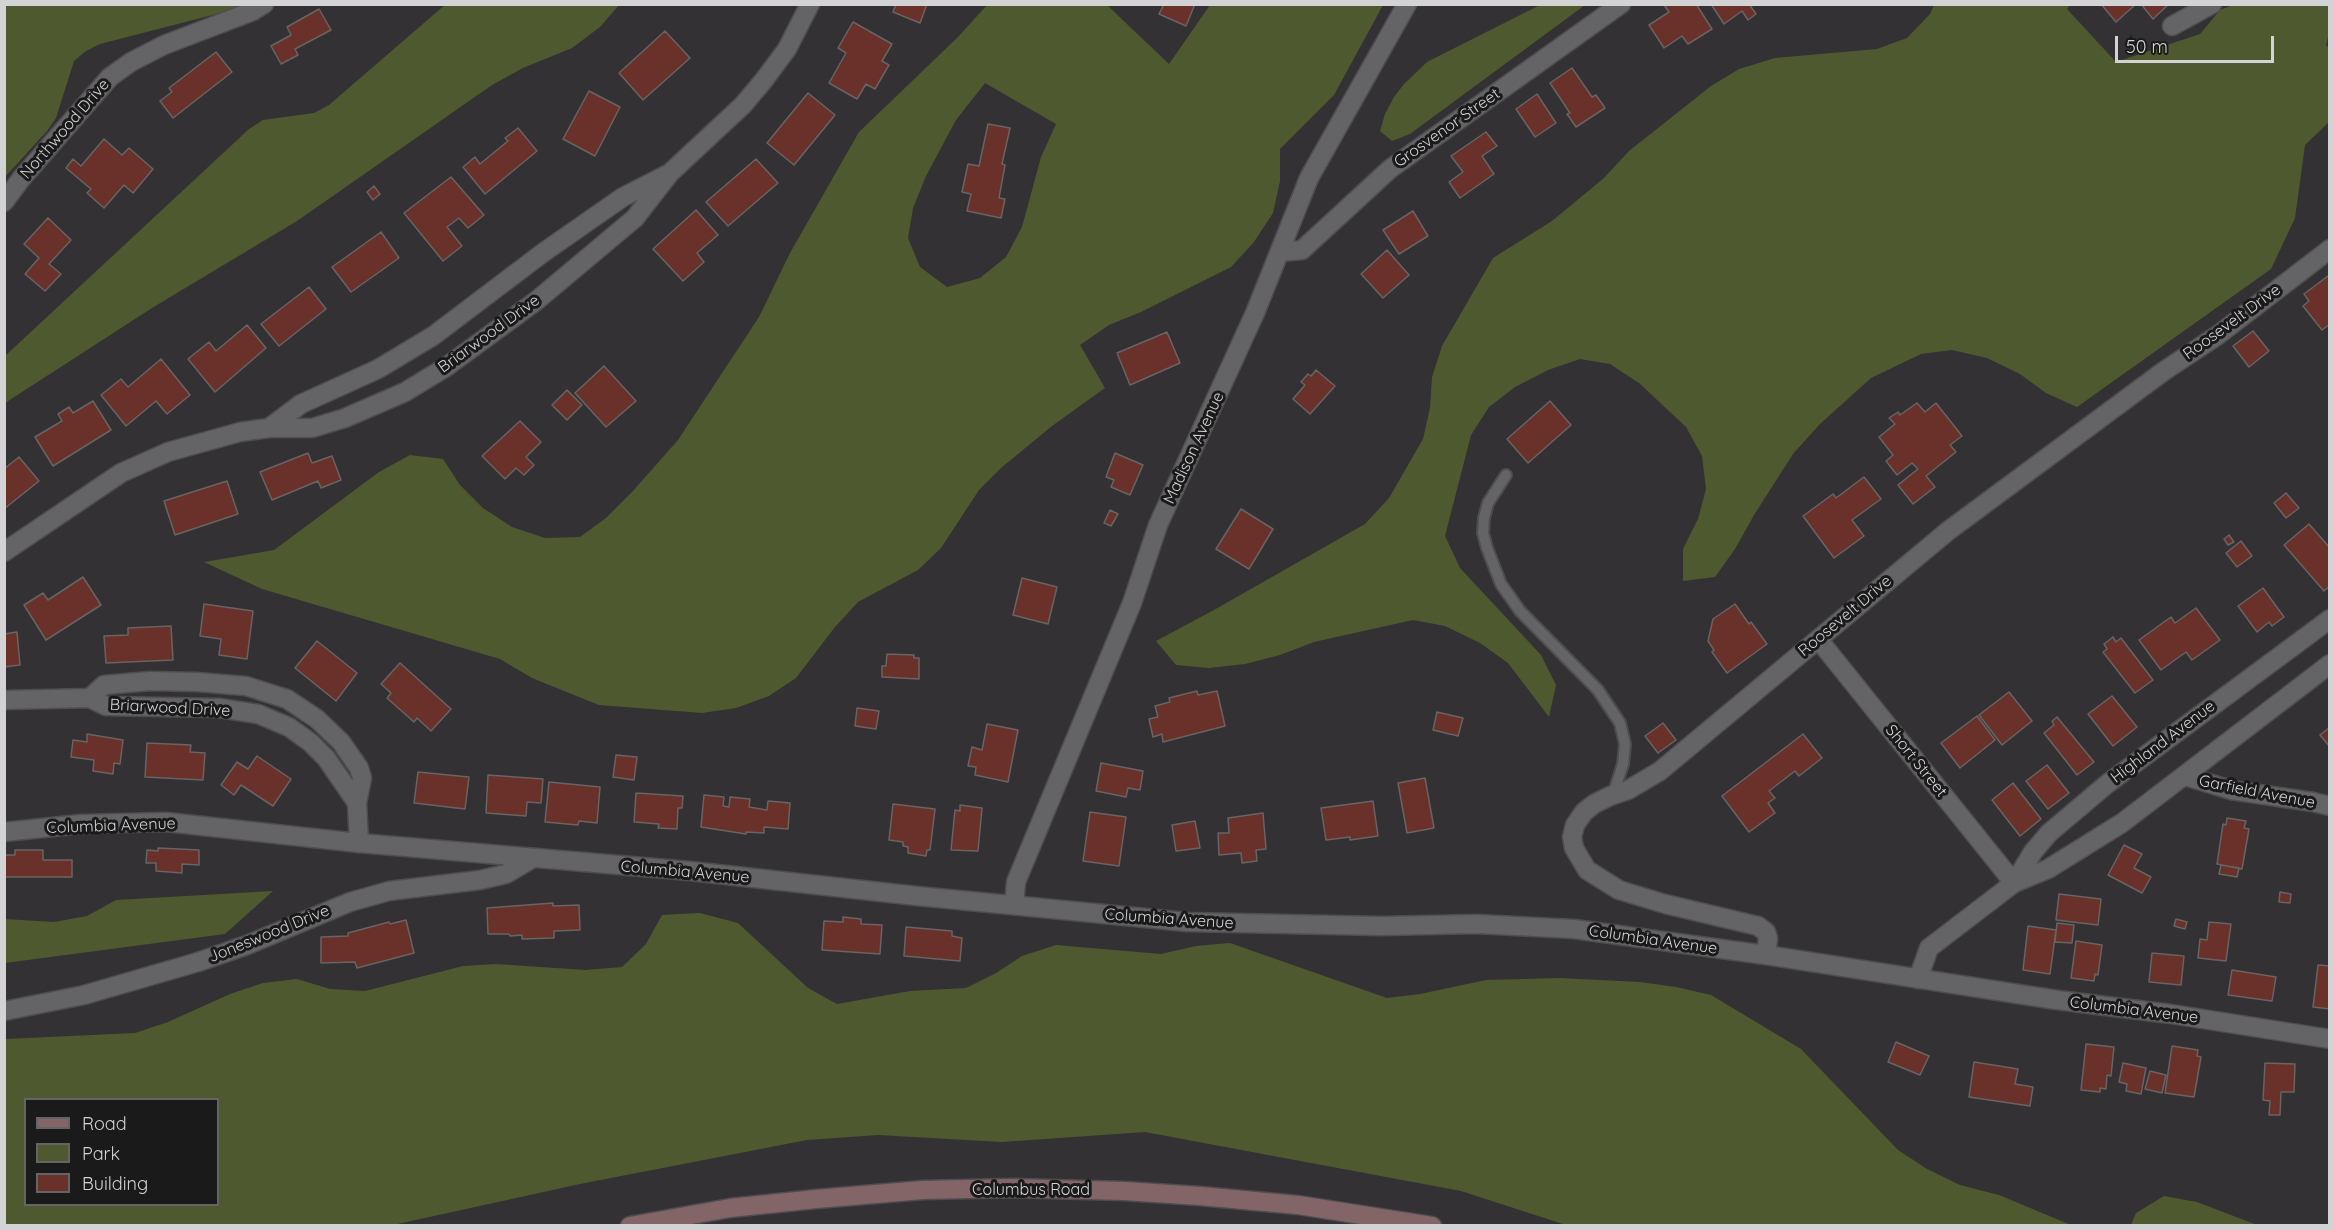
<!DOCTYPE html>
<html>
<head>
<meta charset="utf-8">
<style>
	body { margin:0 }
	#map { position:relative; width:2334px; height:1230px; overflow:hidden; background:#333134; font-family:Quicksand,sans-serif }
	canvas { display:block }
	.frame { position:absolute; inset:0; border:6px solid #d3d2d4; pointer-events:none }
	.legend { position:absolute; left:24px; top:1098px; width:195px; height:108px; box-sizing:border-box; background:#1a1a1b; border:2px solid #646465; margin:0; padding:8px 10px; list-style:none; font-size:18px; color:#d3d2d4 }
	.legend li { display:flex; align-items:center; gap:12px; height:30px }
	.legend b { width:30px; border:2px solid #646465 }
	.scale { position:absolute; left:2115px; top:36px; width:159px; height:27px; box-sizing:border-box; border:3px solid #d3d2d4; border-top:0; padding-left:8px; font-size:18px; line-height:21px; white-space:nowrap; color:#d3d2d4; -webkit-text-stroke:4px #1a1a1b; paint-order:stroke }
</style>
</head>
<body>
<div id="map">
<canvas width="2334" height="1230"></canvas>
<div class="frame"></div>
<ul class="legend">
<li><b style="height:8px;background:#836568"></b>Road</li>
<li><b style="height:16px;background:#4f5930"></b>Park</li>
<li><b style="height:16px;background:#69312a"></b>Building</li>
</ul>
<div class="scale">50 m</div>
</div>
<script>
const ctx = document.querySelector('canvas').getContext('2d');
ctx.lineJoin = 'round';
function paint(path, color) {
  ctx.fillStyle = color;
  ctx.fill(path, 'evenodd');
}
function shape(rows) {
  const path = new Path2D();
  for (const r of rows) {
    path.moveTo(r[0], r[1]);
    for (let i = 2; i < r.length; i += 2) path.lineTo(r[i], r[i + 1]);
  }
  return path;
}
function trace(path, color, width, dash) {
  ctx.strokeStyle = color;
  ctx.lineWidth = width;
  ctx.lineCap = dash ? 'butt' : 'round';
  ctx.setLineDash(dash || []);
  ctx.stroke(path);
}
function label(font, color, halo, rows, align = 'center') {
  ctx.font = font + ' Quicksand,sans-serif';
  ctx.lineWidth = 6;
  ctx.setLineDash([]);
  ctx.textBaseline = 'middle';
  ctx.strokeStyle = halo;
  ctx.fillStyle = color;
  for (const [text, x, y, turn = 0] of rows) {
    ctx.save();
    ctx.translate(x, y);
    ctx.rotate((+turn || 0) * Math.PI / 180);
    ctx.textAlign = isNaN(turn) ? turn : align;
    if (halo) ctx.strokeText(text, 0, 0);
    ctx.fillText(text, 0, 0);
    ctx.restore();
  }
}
paint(shape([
	[446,4,619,5,600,27,572,48,523,68,492,85,297,221,152,308,5,403,5,356,249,129,263,120,314,113,329,105],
	[1542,4,1585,5,1410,134,1392,141,1380,131,1385,114,1394,97,1404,84,1427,62],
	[5,5,240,5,232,10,100,44,86,51,74,61,56,118,47,131,5,177],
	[987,5,1107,5,1169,64,1210,5,1383,5,1334,95,1280,149,1280,181,1273,213,1254,242,1231,267,1141,312,1109,325,1080,345,1105,388,1052,426,1001,468,979,490,941,548,918,570,858,602,835,627,796,678,769,696,736,708,702,713,599,705,532,678,500,659,262,589,204,562,274,550,379,472,410,455,443,459,460,485,483,508,512,527,545,538,580,537,606,518,632,492,678,440,759,317,790,253,859,132,957,38],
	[985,83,1056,124,1041,157,1022,227,1006,257,980,278,947,287,920,267,908,238,913,208,926,176,956,120],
	[1934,5,2070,5,2067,9,2116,62,2200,34,2220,10,2233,5,2329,5,2329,33,2326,45,2329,48,2329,122,2305,145,2295,218,2271,269,2077,407,2046,393,2020,374,1987,358,1952,350,1921,354,1871,378,1820,424,1793,454,1754,515,1735,549,1715,577,1683,581,1683,549,1698,519,1706,489,1702,456,1686,427,1639,383,1610,364,1580,359,1548,370,1515,387,1489,407,1471,435,1445,536,1460,568,1541,655,1556,685,1549,717,1508,663,1480,643,1445,626,1413,620,1314,642,1280,655,1245,664,1209,668,1176,665,1156,641,1214,610,1365,524,1389,498,1423,439,1430,408,1432,377,1442,346,1493,258,1552,221,1604,178,1629,151,1711,86,1739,69,1775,58,1877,49,1907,38,1930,14],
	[273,891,225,934,5,963,5,919,54,922,87,916,116,900],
	[700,913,738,923,808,988,837,1004,910,991,966,988,996,973,1022,956,1056,945,1161,954,1196,946,1230,943,1387,998,1420,994,1486,980,1559,978,1640,982,1676,987,1711,995,1801,1049,1898,1150,1927,1169,1960,1185,1999,1195,2071,1225,1566,1225,1461,1191,1145,1132,1002,1142,878,1135,807,1140,580,1184,393,1225,5,1225,6,1039,135,1033,168,1022,230,994,263,983,297,979,330,989,365,991,463,966,496,964,585,970,622,967,646,944,662,915],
	[26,1100,218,1100,218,1204,26,1204],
	[2164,1196,2197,1202,2257,1225,2131,1225,2136,1213]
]), '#4f5930');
const building = shape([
	[896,4,927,4,920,23,893,12,896,4],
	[1164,4,1195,4,1186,26,1159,14,1164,4],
	[1696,4,1712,29,1688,44,1682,36,1664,48,1649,25,1669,12,1664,5,1696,4],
	[1711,4,1749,4,1756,14,1748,20,1742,11,1724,24,1711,4],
	[2101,4,2136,4,2116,22,2101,4],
	[2141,4,2169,4,2153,19,2141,4],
	[319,9,331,30,295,49,298,55,281,64,271,46,291,35,287,27,319,9],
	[853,22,892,44,882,61,889,65,875,89,866,84,857,99,829,83,846,53,838,48,853,22],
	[665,31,690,58,643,100,619,73,665,31],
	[216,52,232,72,173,118,160,101,172,92,169,88,216,52],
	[1572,68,1592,97,1596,95,1605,108,1576,127,1567,114,1570,113,1550,83,1572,68],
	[589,91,620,107,595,156,563,139,589,91],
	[808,93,835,115,794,165,767,143,808,93],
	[1537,94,1556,123,1535,137,1516,109,1537,94],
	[988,124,1010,128,1002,164,1005,165,999,198,1005,199,1001,218,967,211,971,194,962,192,968,164,979,166,988,124],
	[518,128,537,151,485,194,463,167,475,157,480,164,508,141,505,138,518,128],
	[1486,132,1497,146,1482,156,1494,174,1460,198,1449,182,1463,172,1451,156,1486,132],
	[104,139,122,155,129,148,153,169,133,193,124,185,104,208,87,193,91,189,66,168,73,159,81,166,104,139],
	[756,159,778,183,728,226,706,202,756,159],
	[451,177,484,215,468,228,459,218,447,227,462,246,443,261,404,213,451,177],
	[374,186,380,194,373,200,367,192,374,186],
	[696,210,718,235,697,253,704,262,683,281,653,249,696,210],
	[1413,211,1428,236,1399,254,1383,230,1413,211],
	[48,218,71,240,49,264,61,274,45,291,25,274,39,258,24,244,48,218],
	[381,232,399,258,351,292,332,267,381,232],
	[1387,250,1409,275,1383,298,1361,274,1387,250],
	[2328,276,2330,278,2330,324,2322,330,2303,306,2309,301,2304,294,2328,276],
	[309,287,326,309,279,346,261,324,309,287],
	[247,325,266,348,215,392,188,359,209,342,216,351,247,325],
	[2253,331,2269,351,2249,367,2233,346,2253,331],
	[1167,332,1180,363,1130,385,1117,353,1167,332],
	[161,359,190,395,167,414,156,401,126,426,101,395,121,379,128,387,161,359],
	[604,366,636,401,606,427,575,393,604,366],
	[1316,370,1335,386,1310,414,1293,399,1305,385,1301,382,1308,374,1311,376,1316,370],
	[567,390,582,405,567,420,552,405,567,390],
	[93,401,111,430,53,466,35,437,62,421,58,414,69,407,73,413,93,401],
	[1550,401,1571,425,1528,463,1507,439,1550,401],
	[1917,403,1925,412,1936,403,1962,436,1950,445,1956,452,1926,476,1935,487,1913,504,1898,485,1918,469,1912,463,1897,475,1886,461,1893,455,1879,437,1895,424,1889,418,1898,412,1900,415,1917,403],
	[520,421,541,442,526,457,534,465,524,475,516,468,505,479,482,456,520,421],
	[308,453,312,463,332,456,341,480,321,488,318,481,272,500,260,472,308,453],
	[1115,453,1143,465,1130,495,1111,487,1114,480,1106,477,1115,453],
	[19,457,39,481,4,509,4,469,19,457],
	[1864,477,1881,499,1852,520,1864,536,1834,558,1803,516,1833,494,1836,498,1864,477],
	[227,481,238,514,175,535,164,501,227,481],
	[2286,493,2299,508,2286,518,2274,503,2286,493],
	[1241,509,1273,529,1249,569,1216,549,1241,509],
	[1110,510,1118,514,1111,526,1104,523,1110,510],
	[2309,524,2330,548,2330,586,2324,591,2284,545,2309,524],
	[2229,535,2234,542,2228,545,2224,539,2229,535],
	[2241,541,2252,556,2237,567,2226,553,2241,541],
	[83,577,101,605,46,640,24,605,43,593,48,600,83,577],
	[1022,578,1057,587,1048,624,1013,615,1022,578],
	[2263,588,2284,617,2272,626,2269,622,2257,632,2238,606,2263,588],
	[204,604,253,611,247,659,219,655,221,639,200,636,204,604],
	[1735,604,1749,624,1751,622,1767,644,1727,673,1712,652,1714,650,1708,641,1713,619,1735,604],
	[2196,608,2220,640,2192,660,2186,652,2161,670,2139,640,2171,617,2175,623,2196,608],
	[171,626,173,660,106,663,104,636,128,635,128,628,171,626],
	[17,632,20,665,4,667,4,634,17,632],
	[2113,637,2116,642,2121,638,2153,680,2135,693,2103,652,2107,649,2104,644,2113,637],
	[317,641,357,673,336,701,295,668,317,641],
	[887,654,914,655,914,658,919,658,919,679,882,677,882,666,886,666,887,654],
	[400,663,451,709,431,731,417,718,414,722,387,698,391,693,381,684,400,663],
	[1197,691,1198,695,1217,691,1225,726,1163,742,1162,734,1153,737,1149,719,1158,717,1155,706,1170,702,1169,698,1197,691],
	[2009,692,2032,721,2002,745,1979,715,2009,692],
	[2112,696,2137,727,2113,746,2088,714,2112,696],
	[857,708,879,711,876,729,855,726,857,708],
	[1437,712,1463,718,1458,736,1433,730,1437,712],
	[1977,716,1995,740,1960,768,1941,743,1977,716],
	[2057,717,2094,762,2077,775,2044,733,2054,725,2052,721,2057,717],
	[1663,723,1676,740,1658,753,1645,736,1663,723],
	[987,724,1018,730,1008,782,975,775,976,767,968,766,972,747,982,750,987,724],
	[2330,727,2330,747,2320,735,2330,727],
	[87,734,123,740,120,764,114,763,113,774,93,771,94,760,71,757,73,740,87,742,87,734],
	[1803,734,1822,758,1799,776,1795,771,1769,791,1775,798,1768,803,1775,813,1749,832,1722,796,1803,734],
	[147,743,191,745,190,752,205,753,203,780,145,777,147,743],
	[616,755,637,757,634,780,613,777,616,755],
	[257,756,291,779,273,806,241,785,234,795,221,785,237,762,248,769,257,756],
	[1101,763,1143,771,1140,790,1128,788,1126,797,1096,791,1101,763],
	[2047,765,2069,793,2048,809,2026,781,2047,765],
	[418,772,469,777,465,809,414,803,418,772],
	[488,775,543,779,541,803,527,802,526,816,486,813,488,775],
	[1425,778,1434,828,1407,833,1398,783,1425,778],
	[549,782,600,787,597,823,579,821,578,825,545,822,549,782],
	[2013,783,2041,819,2020,836,1992,800,2013,783],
	[636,793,683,796,682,808,678,808,677,829,658,828,659,824,634,822,636,793],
	[704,795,724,797,723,806,729,807,730,797,750,799,749,807,767,810,768,801,790,803,788,829,764,827,764,833,746,832,746,834,701,827,704,795],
	[1373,801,1378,836,1350,840,1350,837,1326,840,1321,808,1373,801],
	[893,804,935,809,930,850,927,850,926,856,908,853,908,847,903,846,903,842,889,840,893,804],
	[960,805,982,808,978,851,951,850,955,810,960,811,960,805],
	[1090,812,1126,817,1119,866,1083,861,1090,812],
	[1263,813,1266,849,1256,850,1257,861,1242,863,1241,853,1219,855,1218,833,1229,833,1228,818,1263,813],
	[2227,818,2246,821,2244,828,2249,829,2242,869,2217,864,2223,824,2226,825,2227,818],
	[1195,821,1200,848,1176,851,1172,825,1195,821],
	[2124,845,2142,854,2134,868,2151,877,2142,893,2108,875,2124,845],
	[158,848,199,850,199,865,182,864,182,873,156,871,156,863,146,863,147,850,158,851,158,848],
	[15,850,43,850,43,860,72,860,72,877,5,877,5,855,15,855,15,850],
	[2221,865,2239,868,2237,877,2219,874,2221,865],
	[2280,892,2291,894,2290,903,2279,902,2280,892],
	[2059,894,2101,899,2098,925,2056,920,2059,894],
	[553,903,553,906,579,905,580,930,554,931,554,938,522,939,522,935,510,936,509,934,488,934,487,908,553,903],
	[843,917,861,919,861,924,882,925,880,954,822,950,824,921,843,922,843,917],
	[2176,919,2187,922,2185,929,2174,926,2176,919],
	[406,920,414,953,357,968,355,962,321,963,321,937,348,936,348,933,389,922,390,924,406,920],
	[2209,922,2231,924,2226,961,2198,958,2200,939,2207,940,2209,922],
	[2057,923,2074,925,2072,943,2055,942,2057,923],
	[2028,926,2056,930,2050,974,2023,970,2028,926],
	[906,927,952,931,952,936,962,938,960,961,904,956,906,927],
	[2076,941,2102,945,2098,975,2095,974,2094,981,2071,978,2076,941],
	[2152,953,2184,956,2181,985,2149,982,2152,953],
	[2318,965,2330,966,2330,1009,2313,1007,2318,965],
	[2232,970,2276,977,2272,1001,2228,995,2232,970],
	[1896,1042,1929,1056,1920,1075,1888,1062,1896,1042],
	[2086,1044,2114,1047,2111,1076,2107,1075,2106,1089,2100,1088,2100,1092,2081,1090,2086,1044],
	[2172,1046,2198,1050,2197,1056,2201,1057,2194,1097,2165,1093,2172,1046],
	[1974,1062,2018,1069,2015,1084,2033,1087,2030,1106,1969,1097,1974,1062],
	[2123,1063,2146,1068,2141,1094,2126,1091,2127,1084,2119,1082,2123,1063],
	[2265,1063,2295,1064,2294,1092,2281,1092,2280,1115,2269,1115,2270,1101,2263,1100,2265,1063],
	[2150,1071,2166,1075,2162,1093,2145,1089,2150,1071]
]);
paint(building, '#69312a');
trace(building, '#686464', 1.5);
const service = shape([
	[1506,475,1488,503,1484,518,1483,533,1487,548,1501,584,1520,611,1598,690,1620,723,1625,744,1623,764,1613,795]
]);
const minor = shape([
	[2172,26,2212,4],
	[4,202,21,179,110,77,131,62,164,45,253,11,264,4],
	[1280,252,1302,250,1390,169,1621,4],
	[269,428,301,404,378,369,433,336,544,252,623,197,666,175],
	[4,552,121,473,168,452,240,432,269,428,312,428,345,418,405,392,446,367,536,301,635,218,670,173,743,105,764,80,787,49,810,4],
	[1818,639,2014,883],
	[90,698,104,685,150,681,197,682,246,686,287,699,317,719,341,742,359,768,362,778,357,803,359,843],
	[4,700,90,698,106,706,219,708,258,714,289,727,311,743,326,758,357,803],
	[2185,776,2231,790,2313,802,2330,806],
	[2014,883,2033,852,2049,833,2107,784,2330,619],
	[1014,905,1016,882,1132,603,1158,525,1255,313,1309,178,1407,4],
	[1766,955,1768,938,1766,932,1758,926,1665,904,1619,890,1587,870,1574,848,1572,837,1575,825,1584,812,1594,804,1610,796,1628,790,1660,771,1948,531,2164,371,2218,335,2330,249],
	[1918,979,1929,948,2014,883,2048,869,2122,823,2330,664],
	[4,1011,84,995,198,962,247,945,350,902,389,891,480,880,506,874,533,858]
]);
const tertiary = shape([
	[4,832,81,824,166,822,359,843,690,871,917,896,1187,922,1382,926,1477,924,1574,929,1766,955,2057,1000,2171,1014,2330,1039]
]);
const secondary = shape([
	[630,1226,730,1208,816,1199,923,1190,1012,1188,1124,1191,1200,1196,1298,1205,1432,1226]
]);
trace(service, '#4f4d50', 14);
trace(minor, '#4f4d50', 21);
trace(tertiary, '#4f4d50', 21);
trace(secondary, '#4f4d50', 21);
trace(service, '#646366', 10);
trace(minor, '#646366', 18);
trace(tertiary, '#646366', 18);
trace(secondary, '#836568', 18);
label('16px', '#d3d2d4', '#1a1a1b', [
	["Grosvenor Street",1447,128,-35],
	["Northwood Drive",65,129,-49],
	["Roosevelt Drive",2232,322,-36],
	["Briarwood Drive",489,334,-36],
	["Madison Avenue",1194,448,-65],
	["Roosevelt Drive",1845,616,-40],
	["Briarwood Drive",170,708,3],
	["Highland Avenue",2163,742,-37],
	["Short Street",1916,761,51],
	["Garfield Avenue",2257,792,11],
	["Columbia Avenue",111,826,-2],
	["Columbia Avenue",685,872,5],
	["Columbia Avenue",1169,919,4],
	["Joneswood Drive",269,934,-22],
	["Columbia Avenue",1653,940,8],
	["Columbia Avenue",2134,1010,7],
	["Columbus Road",1031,1190]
]);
</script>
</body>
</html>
